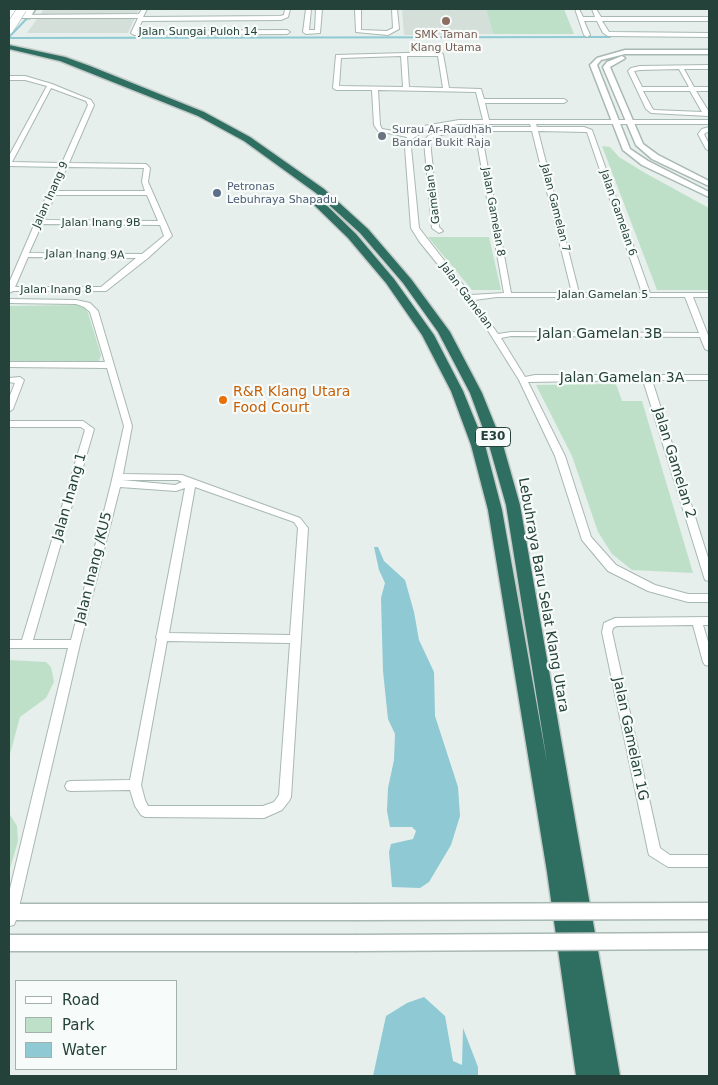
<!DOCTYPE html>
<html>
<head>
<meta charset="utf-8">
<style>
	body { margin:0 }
	#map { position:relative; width:718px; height:1085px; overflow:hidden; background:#e6efeb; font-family:"DejaVu Sans",sans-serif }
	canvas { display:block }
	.frame { position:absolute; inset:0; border:10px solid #24423a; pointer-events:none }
	.legend { position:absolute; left:15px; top:980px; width:162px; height:90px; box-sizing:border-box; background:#f7fbf9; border:1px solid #a3b1ad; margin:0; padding:6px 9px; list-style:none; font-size:15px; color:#24423a }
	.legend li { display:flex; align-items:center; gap:10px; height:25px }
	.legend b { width:25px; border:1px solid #a3b1ad }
</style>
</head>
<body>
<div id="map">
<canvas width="718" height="1085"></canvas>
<div class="frame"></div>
<ul class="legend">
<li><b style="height:6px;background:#fff"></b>Road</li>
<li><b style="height:14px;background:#bfe0c8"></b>Park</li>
<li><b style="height:14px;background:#8ec9d4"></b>Water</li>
</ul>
</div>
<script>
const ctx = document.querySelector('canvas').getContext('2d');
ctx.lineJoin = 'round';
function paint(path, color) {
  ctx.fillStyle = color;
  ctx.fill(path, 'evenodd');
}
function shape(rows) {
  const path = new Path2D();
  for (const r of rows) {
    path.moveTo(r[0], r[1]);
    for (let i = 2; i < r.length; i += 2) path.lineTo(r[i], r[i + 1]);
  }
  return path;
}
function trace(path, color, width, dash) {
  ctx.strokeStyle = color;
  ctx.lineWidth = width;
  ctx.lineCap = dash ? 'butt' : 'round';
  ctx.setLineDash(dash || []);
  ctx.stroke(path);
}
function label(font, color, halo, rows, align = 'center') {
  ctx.font = font + ' "DejaVu Sans",sans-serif';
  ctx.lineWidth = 4.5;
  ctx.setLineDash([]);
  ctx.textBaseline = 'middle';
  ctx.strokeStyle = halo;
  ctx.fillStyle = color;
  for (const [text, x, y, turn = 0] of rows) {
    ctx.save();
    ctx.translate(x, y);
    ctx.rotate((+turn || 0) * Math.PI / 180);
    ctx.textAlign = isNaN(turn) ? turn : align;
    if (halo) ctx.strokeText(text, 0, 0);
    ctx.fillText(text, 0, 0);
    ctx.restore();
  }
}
paint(shape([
	[44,9,139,9,128,33,27,33],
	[402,9,486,9,493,34,404,35]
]), '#d4dfda');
paint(shape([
	[486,9,564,9,574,34,493,34],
	[602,146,610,147,619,157,645,173,709,208,709,290,657,290],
	[428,237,489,237,501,290,472,290],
	[76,305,85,308,88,313,101,355,99,361,9,362,9,306],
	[616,384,622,401,642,401,693,573,632,570,612,554,598,532,572,456,536,385],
	[9,660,46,662,51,667,54,682,46,698,20,717,9,758],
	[9,813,17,826,18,841,9,872]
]), '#bfe0c8');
paint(shape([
	[374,547,378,547,384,561,405,580,414,612,419,640,434,672,435,716,458,787,460,816,451,845,429,882,420,888,392,887,389,852,391,844,413,839,416,831,412,827,390,827,387,811,388,788,394,760,395,734,388,719,383,671,381,598,385,583,379,570],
	[424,997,445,1016,453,1061,462,1065,463,1028,478,1067,478,1076,373,1076,386,1016,407,1003]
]), '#8ec9d4');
trace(shape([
	[9,37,36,9],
	[9,38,610,37]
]), '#8ec9d4', 2);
const minor = shape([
	[142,9,147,9,143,17,280,16,284,15,285,9,290,9,288,17,281,20,142,21,137,31,287,30,290,32,287,34,134,35,131,33,138,18,9,18,9,15,139,14,142,9],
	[306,9,311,9,309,30,315,30,316,9,322,9,320,33,306,34,303,32,306,9],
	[355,9,361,9,361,30,387,31,393,28,392,9,397,9,399,29,388,35,356,32,355,9],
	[575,9,579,9,583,17,595,17,592,9,596,9,601,17,709,17,709,21,602,21,609,32,709,33,709,37,608,36,603,33,597,21,584,21,590,35,587,37,584,35,575,9],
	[440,52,443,54,449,88,481,89,484,99,564,99,567,101,564,103,485,103,489,120,709,120,709,124,536,124,537,127,584,127,592,130,650,293,709,293,709,297,693,297,708,335,709,351,705,349,700,337,511,336,501,338,525,377,535,375,709,375,709,380,652,380,709,561,709,581,705,580,704,577,643,380,528,382,565,456,591,537,616,565,655,585,688,594,709,594,709,602,688,602,648,591,608,571,582,540,555,456,519,380,477,313,419,241,411,228,405,147,407,137,378,131,374,125,372,90,336,90,333,88,336,55,440,52],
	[401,56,403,87,339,86,341,58,401,56],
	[407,56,438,56,443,88,409,87,407,56],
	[378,90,476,92,483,120,459,120,424,126,411,134,382,129,380,125,378,90],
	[459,124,530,124,531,127,463,127,437,132,428,136,424,141,432,228,439,233,443,231,439,227,430,141,432,138,441,135,463,131,475,131,504,293,471,295,419,228,411,147,412,139,426,130,459,124],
	[481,131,532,131,572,293,511,293,481,131],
	[538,131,587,132,642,293,579,293,538,131],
	[497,297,685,297,699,333,511,332,498,334,474,300,497,297],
	[709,65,709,69,684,69,694,87,709,87,709,91,696,91,709,112,709,116,651,113,646,109,628,71,631,68,640,66,709,65],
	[679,69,689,87,642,87,634,71,640,70,679,69],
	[643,91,690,91,702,112,654,110,652,108,643,91],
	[9,76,25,76,52,84,91,100,94,105,69,163,146,164,150,168,148,182,172,236,148,258,106,291,13,291,9,293,9,283,35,223,34,222,61,167,9,166,9,156,47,86,25,80,9,80,9,76],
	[51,88,86,101,88,105,62,163,12,162,51,88],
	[67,167,144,168,142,182,145,191,56,191,67,167],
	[55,195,147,195,158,221,44,220,55,195],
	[42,224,160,225,164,236,142,254,29,253,42,224],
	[28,257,136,258,101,287,15,287,28,257],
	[709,127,709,131,704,134,709,144,709,151,706,149,698,134,702,129,709,127],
	[9,299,76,300,90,303,98,311,132,426,123,474,182,475,300,518,308,528,291,797,289,801,282,810,264,818,145,817,141,815,135,806,130,790,71,791,67,790,65,786,67,782,71,781,130,780,157,639,156,637,157,634,185,488,176,491,120,487,80,644,16,920,14,925,9,926,9,893,68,648,9,648,9,640,22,640,85,430,81,427,9,427,9,421,83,421,94,429,33,640,71,640,111,484,124,426,107,368,9,367,9,362,105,362,90,312,84,307,76,304,9,303,9,299],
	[122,480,178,480,182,482,175,485,122,480],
	[195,487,294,522,298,528,290,635,169,633,195,487],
	[167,641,290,643,279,795,274,802,263,806,148,806,145,800,141,785,167,641],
	[9,378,20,377,24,380,13,409,9,412,9,398,15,383,9,382,9,378],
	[709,617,709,625,703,625,709,645,709,666,705,665,703,662,693,625,617,626,613,628,612,632,660,848,670,855,709,855,709,867,668,867,649,855,648,851,602,632,604,623,615,618,709,617]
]);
const tertiary = shape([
	[625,50,709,50,709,54,625,54,601,60,597,65,630,149,648,161,709,192,709,197,642,165,623,150,590,65,597,58,625,50],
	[622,56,625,58,624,59,610,67,643,144,658,155,709,181,709,186,652,159,636,145,603,67,607,62,622,56],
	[9,904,354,904,360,906,362,912,360,918,354,920,9,920,9,904],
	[9,935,356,935,362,937,365,943,362,949,356,951,9,951,9,935]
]);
const secondary = shape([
	[9,9,16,9,12,16,9,16,9,9],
	[27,9,35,9,30,18,27,18,23,16,27,9]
]);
const motorway = shape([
	[9,45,65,57,90,66,204,112,250,137,324,189,368,229,411,279,450,332,482,393,503,445,520,505,620,1076,576,1076,547,872,488,510,471,445,451,391,422,335,386,283,348,238,311,202,311,198,319,198,356,234,394,279,434,335,463,391,485,445,502,510,547,762,506,505,489,445,470,393,438,332,403,283,360,233,316,193,244,141,198,116,60,61,9,49,9,45]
]);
trace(minor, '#a8b8b2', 2);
trace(tertiary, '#a8b8b2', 3);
trace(secondary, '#a4bbb3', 3);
trace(motorway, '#c2cac8', 3);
paint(minor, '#fff');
paint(tertiary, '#fff');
paint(secondary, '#fff');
paint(motorway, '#2f6f62');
const tertiaryBridge = shape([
	[354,912,709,911],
	[356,943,709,941]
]);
const secondaryBridge = shape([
	[9,29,22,9]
]);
trace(tertiaryBridge, '#a8b8b2', 19, []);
trace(secondaryBridge, '#a4bbb3', 10, []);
trace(tertiaryBridge, '#fff', 16);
trace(secondaryBridge, '#fff', 9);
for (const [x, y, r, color] of [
	[446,21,5,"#8d6e63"],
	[382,136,5,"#6b7280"],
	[217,193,5,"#5c6f8a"],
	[223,400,5,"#e8710a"]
]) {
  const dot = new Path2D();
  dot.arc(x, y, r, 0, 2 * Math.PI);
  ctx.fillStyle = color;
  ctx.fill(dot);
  trace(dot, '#f7fbf9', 2);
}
label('11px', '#24423a', '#f7fbf9', [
	["Jalan Sungai Puloh 14",198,32],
	["Gamelan 9",433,194,-97],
	["Jalan Inang 9",51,195,-66],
	["Jalan Gamelan 7",555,208,76],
	["Jalan Gamelan 8",493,212,80],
	["Jalan Gamelan 6",618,213,71],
	["Jalan Inang 9B",101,223],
	["Jalan Inang 9A",85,255,1],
	["Jalan Inang 8",56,290],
	["Jalan Gamelan 5",603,295],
	["Jalan Gamelan",466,296,53]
]);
label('11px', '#785e54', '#f7fbf9', [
	["SMK Taman",446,35],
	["Klang Utama",446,48]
]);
label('11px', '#5b616d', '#f7fbf9', [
	["Surau Ar-Raudhah",392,130],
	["Bandar Bukit Raja",392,143]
], 'left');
label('11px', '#4e5e75', '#f7fbf9', [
	["Petronas",227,187],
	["Lebuhraya Shapadu",227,200]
], 'left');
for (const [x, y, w] of [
	[493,437,35]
]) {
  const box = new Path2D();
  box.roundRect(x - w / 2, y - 9.5, w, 19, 4);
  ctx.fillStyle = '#f7fbf9';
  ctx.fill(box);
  trace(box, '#24423a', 1);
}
label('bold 12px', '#24423a', null, [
	["E30",493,437]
]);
label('14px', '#24423a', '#f7fbf9', [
	["Jalan Gamelan 3B",600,334],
	["Jalan Gamelan 3A",622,378],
	["Jalan Gamelan 2",674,463,73],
	["Jalan Inang 1",70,497,-74],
	["Jalan Inang /KU5",94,568,-76],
	["Lebuhraya Baru Selat Klang Utara",543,595,80],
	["Jalan Gamelan 1G",630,739,78]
]);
label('14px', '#c56008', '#f7fbf9', [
	["R&R Klang Utara",233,392],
	["Food Court",233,408]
], 'left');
</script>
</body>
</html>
